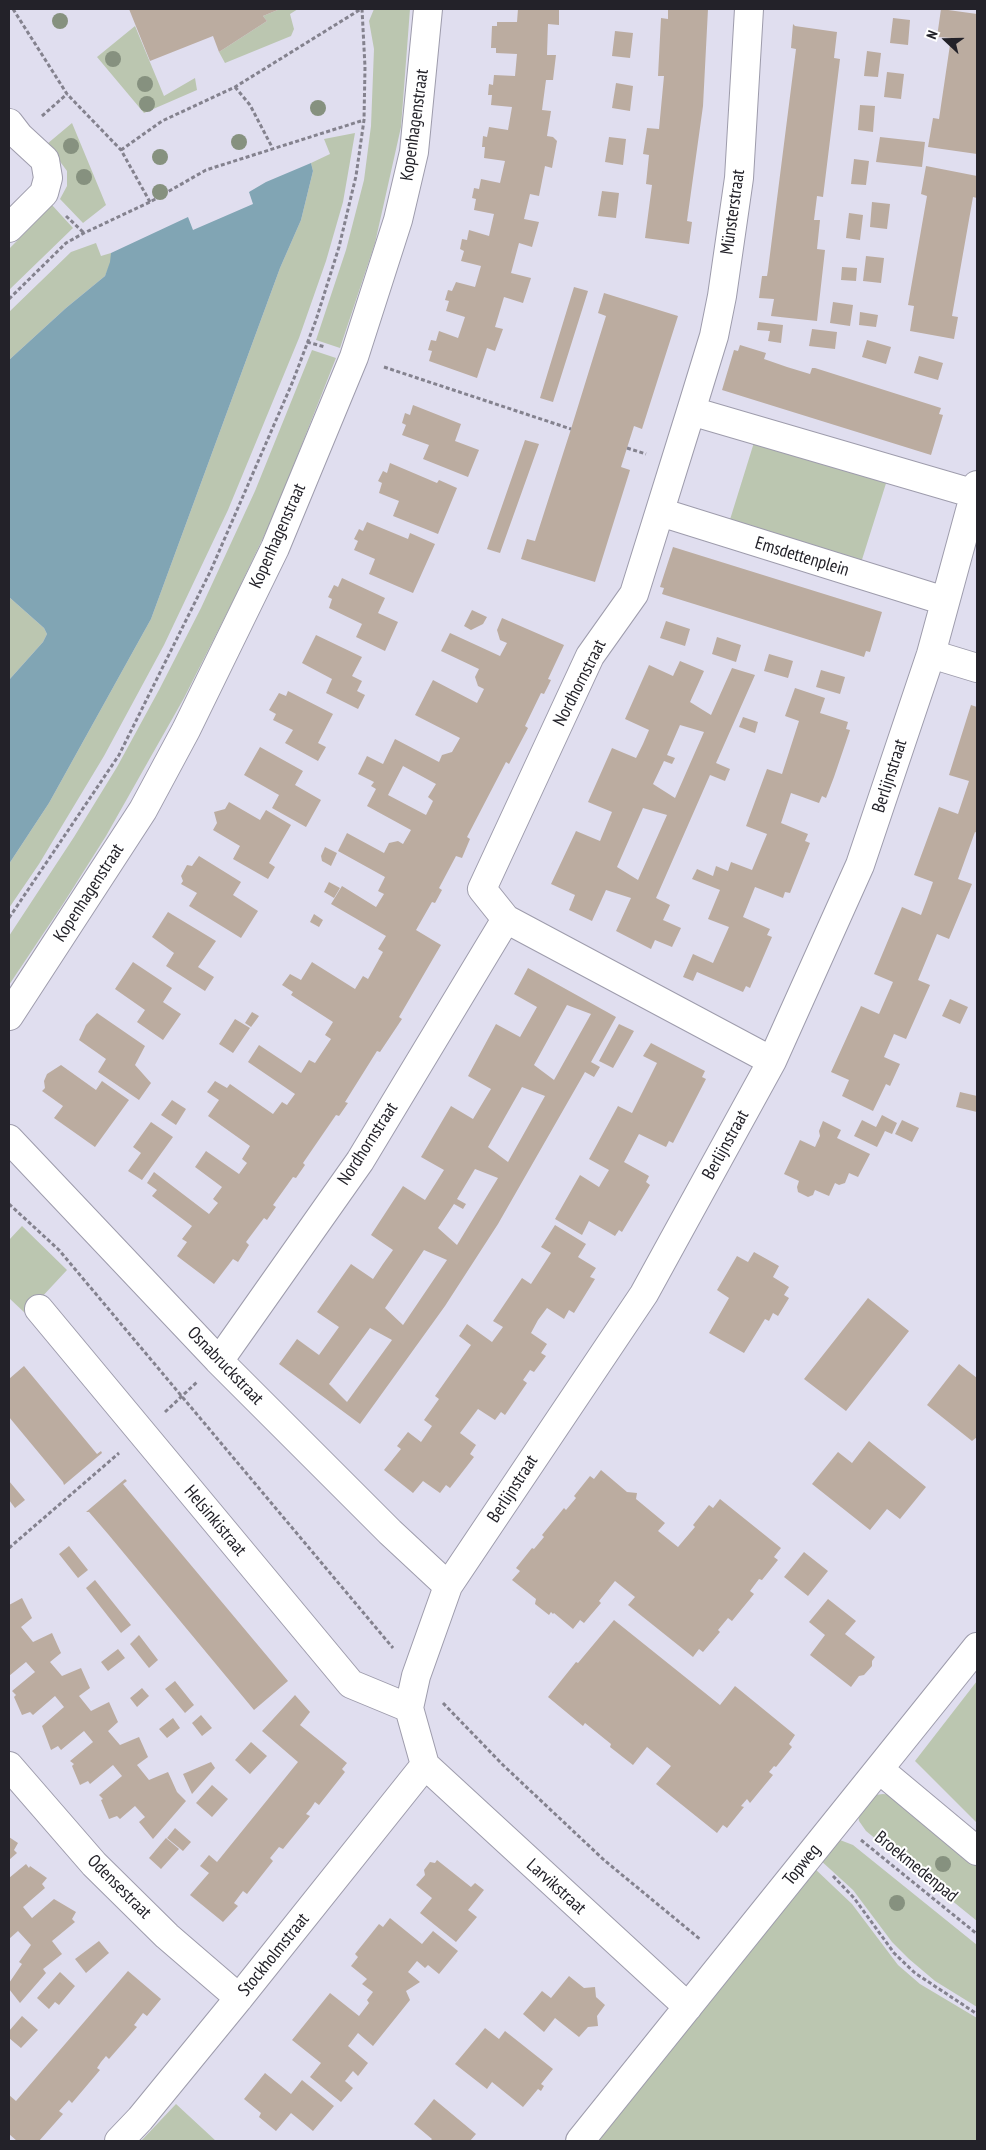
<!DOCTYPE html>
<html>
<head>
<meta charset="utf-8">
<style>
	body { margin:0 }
	#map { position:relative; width:986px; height:2150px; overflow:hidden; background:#e0deef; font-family:"PT Sans Narrow",sans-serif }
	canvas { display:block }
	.frame { position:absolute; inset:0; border:10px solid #232229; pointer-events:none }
	.north { position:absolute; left:921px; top:15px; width:50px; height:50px; -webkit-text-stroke:4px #fff; paint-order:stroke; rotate:291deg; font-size:14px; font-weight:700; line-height:20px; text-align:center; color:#232229 }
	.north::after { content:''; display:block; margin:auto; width:18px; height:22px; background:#232229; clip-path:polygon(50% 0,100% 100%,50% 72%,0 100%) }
</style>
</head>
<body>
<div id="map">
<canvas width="986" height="2150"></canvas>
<div class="frame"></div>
<div class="north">N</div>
</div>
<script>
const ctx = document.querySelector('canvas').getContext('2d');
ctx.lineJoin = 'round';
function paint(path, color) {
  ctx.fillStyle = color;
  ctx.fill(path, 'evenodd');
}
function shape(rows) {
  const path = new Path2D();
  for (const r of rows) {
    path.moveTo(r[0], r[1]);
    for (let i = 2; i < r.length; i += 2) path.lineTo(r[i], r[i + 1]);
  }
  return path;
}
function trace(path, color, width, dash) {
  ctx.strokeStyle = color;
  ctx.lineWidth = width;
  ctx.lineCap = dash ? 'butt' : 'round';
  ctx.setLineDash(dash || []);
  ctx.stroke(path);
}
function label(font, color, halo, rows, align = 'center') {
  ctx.font = font + ' "PT Sans Narrow",sans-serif';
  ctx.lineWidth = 4;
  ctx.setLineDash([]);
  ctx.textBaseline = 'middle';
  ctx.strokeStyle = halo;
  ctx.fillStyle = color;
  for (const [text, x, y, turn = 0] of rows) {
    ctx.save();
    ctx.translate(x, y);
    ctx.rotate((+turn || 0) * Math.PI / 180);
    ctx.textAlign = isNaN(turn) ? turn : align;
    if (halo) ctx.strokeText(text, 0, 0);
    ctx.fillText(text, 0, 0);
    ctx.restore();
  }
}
paint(shape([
	[280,9,298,9,290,14,294,29,291,36,225,63,219,52,267,21,263,16],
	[374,9,410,9,401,127,375,243,340,348,316,340,346,250,364,180,371,126,374,49,369,21],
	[135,26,164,96,195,78,197,90,144,113,97,57],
	[72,123,106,205,83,223,60,199,67,186,67,171,47,144],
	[355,133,343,202,326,261,299,338,228,510,164,645,104,756,39,864,9,908,9,864,49,803,151,619,280,268,301,220,313,171,311,163,330,154,324,139],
	[52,205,73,228,9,290,9,249],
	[96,243,101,256,111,253,111,262,105,276,66,308,9,360,9,312,71,252],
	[312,350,336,358,274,515,231,605,184,698,106,836,63,904,9,985,9,936,74,837,117,767,159,690,201,608,255,491],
	[756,436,888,477,860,566,728,526],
	[9,597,44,628,47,634,43,642,9,680],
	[22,1226,67,1270,26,1314,9,1298,9,1240],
	[977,1681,977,1823,915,1761],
	[883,1794,894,1795,962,1850,977,1866,977,1921,866,1831,859,1821,857,1809,875,1795],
	[840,1840,853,1845,977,1945,977,2007,935,1981,909,1959,892,1942,853,1890,819,1859,834,1842],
	[813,1867,852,1904,898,1965,920,1984,977,2018,977,2141,593,2141],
	[176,2104,216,2141,141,2141]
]), '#bbc6b0');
paint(shape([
	[311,163,313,171,301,220,280,268,151,619,49,803,9,864,9,680,43,642,47,634,44,628,9,597,9,360,66,308,105,276,110,262,111,253,188,217,193,230,253,204,249,192,266,182]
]), '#81a5b4');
paint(shape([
	[129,9,280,9,263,16,267,21,219,52,213,36,150,61],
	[518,9,559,9,559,25,548,24,547,55,556,55,553,80,546,80,542,110,551,111,547,136,553,137,557,141,552,168,545,166,539,196,530,194,524,219,539,222,532,247,519,243,511,273,531,278,523,303,504,297,495,327,503,329,495,351,487,348,477,378,429,361,432,351,428,350,431,340,436,341,439,331,458,338,465,317,446,311,449,301,445,300,448,290,452,291,456,282,475,287,481,266,461,261,464,251,460,249,462,239,467,240,469,230,489,236,494,214,474,210,476,199,472,198,474,188,479,189,481,179,500,183,505,161,484,158,485,147,482,147,483,136,487,137,489,127,508,130,512,107,491,105,492,95,488,95,489,84,493,85,494,75,515,76,517,54,496,53,496,48,491,48,492,26,497,26,497,22,517,22],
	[668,9,708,9,703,106,687,221,692,222,689,244,645,238,652,185,646,184,649,155,643,154,647,128,659,129,664,76,658,76,661,18,668,19],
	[941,9,977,14,977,154,928,147,933,118,939,119,951,38,937,37],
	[893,18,910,20,908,45,890,43],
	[793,24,795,26,837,32,834,58,840,59,823,197,817,196,814,220,820,220,817,249,825,250,817,321,771,316,774,299,759,298,762,276,767,276,768,270,796,49,791,48],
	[615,31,633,33,630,58,612,56],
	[867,51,881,53,878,77,864,76],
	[887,72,904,74,901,99,884,97],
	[616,83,633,86,630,111,612,108],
	[860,105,875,106,873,132,858,130],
	[609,137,626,139,623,165,605,162],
	[880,137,925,142,922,167,876,162],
	[854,159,869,161,866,185,851,184],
	[926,166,977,176,977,198,973,197,952,316,958,317,954,339,910,331,914,306,908,305,927,196,921,194],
	[602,191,619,193,616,218,598,216],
	[872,202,890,204,887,229,870,227],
	[849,213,863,215,860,240,846,238],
	[866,256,884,258,881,283,863,281],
	[842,267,857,268,856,281,841,280],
	[574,287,588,291,553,402,540,398],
	[604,293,678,316,642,429,634,426,627,448,621,467,630,470,595,582,521,559,527,539,535,541,571,429,606,316,598,313],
	[833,302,853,305,850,326,830,323],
	[860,312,878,315,876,327,859,325],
	[758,322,783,325,781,343,768,341,770,331,757,330],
	[812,329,837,332,835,349,809,346],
	[867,340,891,347,886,364,862,357],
	[740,345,766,353,764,359,787,367,810,374,812,368,815,368,941,408,939,414,943,415,931,455,722,390,734,350,738,351],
	[919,356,943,363,938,380,914,373],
	[413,405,461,424,455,441,479,450,468,477,423,459,429,445,402,435,406,425,402,423,405,413,410,415],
	[525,440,539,444,500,553,487,549],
	[390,463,437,483,439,480,457,488,438,534,393,516,399,501,379,493,382,483,378,481,383,471,387,473],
	[367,522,408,539,410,533,435,544,413,593,369,574,375,559,354,550,358,541,354,539,359,529,363,531],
	[673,547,882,612,870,652,866,651,864,657,662,594,664,588,660,587],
	[342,578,385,598,378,613,398,622,385,651,356,637,362,624,329,608,332,599,328,597,334,585,338,587],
	[472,610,487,617,483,624,471,630,464,626],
	[502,618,564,645,548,679,551,680,544,694,541,693,525,726,528,728,509,764,506,762,467,837,470,839,462,858,456,856,439,888,442,890,435,903,432,902,416,930,441,945,399,1017,402,1019,380,1052,377,1051,345,1102,348,1103,339,1116,336,1115,303,1163,305,1165,296,1178,293,1177,273,1205,276,1207,267,1220,264,1218,246,1242,249,1245,238,1262,233,1259,214,1284,177,1256,187,1242,182,1239,192,1226,152,1196,157,1190,147,1183,154,1172,209,1214,218,1203,213,1199,222,1187,195,1167,206,1151,239,1174,247,1163,242,1159,250,1146,208,1116,219,1100,207,1092,215,1081,227,1088,230,1084,273,1114,282,1102,287,1105,295,1094,248,1062,259,1045,301,1073,309,1060,315,1063,331,1039,325,1035,333,1022,291,995,293,992,282,985,290,974,301,980,312,962,355,989,363,976,368,979,383,952,378,949,386,936,331,904,342,886,376,907,384,894,378,891,385,877,338,851,347,833,384,853,389,843,398,841,403,844,411,830,367,806,376,789,371,786,374,782,358,774,367,756,383,764,395,739,439,762,442,755,452,752,460,738,415,715,433,680,477,703,484,689,478,686,475,677,479,669,441,651,450,633,500,656,507,643,500,640,497,630],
	[403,766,436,784,428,797,433,801,426,815,388,795],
	[666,621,690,629,685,646,660,638],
	[316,635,362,657,352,676,362,681,357,691,365,695,358,709,326,693,332,679,302,663],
	[717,637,741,645,736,662,712,654],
	[769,654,793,661,788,678,764,671],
	[680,661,704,671,690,702,711,715,732,668,755,675,716,763,730,769,725,781,710,775,656,898,670,905,663,920,681,928,672,947,655,940,651,949,616,931,631,898,606,890,592,921,569,910,575,895,551,884,576,831,600,841,612,812,588,802,612,748,636,758,643,744,649,730,625,719,649,665,673,676],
	[680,725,704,732,675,798,653,784,664,761,672,764,675,758,667,755],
	[643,808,667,815,638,880,617,867],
	[821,670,845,677,840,694,816,687],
	[795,688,825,698,820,713,848,722,846,729,850,730,834,777,826,798,822,796,819,803,791,793,781,823,808,834,805,841,810,843,790,893,785,892,783,898,755,887,743,917,770,929,767,935,772,937,750,988,746,986,743,992,697,972,693,981,683,977,693,954,713,963,729,927,708,919,720,890,692,879,697,869,713,876,716,866,728,871,731,862,752,870,767,834,746,826,767,769,782,774,799,721,785,716],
	[288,691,333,714,318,743,326,747,318,761,285,743,293,730,273,720,276,714,269,710,279,693,286,696],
	[971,705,977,707,977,833,975,832,958,879,972,884,949,939,937,934,918,980,930,985,906,1039,894,1034,884,1057,900,1064,890,1086,886,1084,873,1111,842,1096,849,1080,831,1072,861,1006,879,1014,893,982,874,974,902,907,921,915,927,899,933,882,914,875,939,807,958,814,969,781,949,775],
	[743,717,758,722,755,733,739,727],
	[260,747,303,771,295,785,321,800,306,827,272,808,279,795,244,775],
	[229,802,260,820,266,810,291,825,269,863,275,867,268,879,233,859,240,846,213,830,217,823,214,812,225,809],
	[325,847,337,853,331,866,322,861,321,856],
	[199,856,241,882,233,895,258,911,241,938,189,906,197,893,181,884,183,881,181,876,187,865,192,866],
	[329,882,340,888,334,898,324,892],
	[168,912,216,941,198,967,214,977,205,991,166,966,174,953,152,937],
	[314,914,323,920,319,927,310,922],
	[133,962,172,988,163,1002,181,1014,163,1040,137,1022,145,1010,115,989],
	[528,968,616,1017,591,1062,600,1067,594,1077,585,1072,498,1224,445,1306,360,1424,279,1364,297,1339,319,1355,339,1327,317,1312,351,1264,373,1279,383,1264,393,1250,371,1235,403,1186,425,1200,444,1170,421,1157,451,1106,473,1119,491,1089,468,1076,496,1024,520,1037,537,1007,514,994],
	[567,1005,591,1014,554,1080,534,1065],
	[522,1087,545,1096,508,1162,488,1147],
	[475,1169,498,1178,457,1245,438,1228,454,1204,463,1209,466,1204,457,1199],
	[424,1250,447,1260,403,1325,385,1308],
	[370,1328,392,1340,347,1402,329,1384],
	[950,999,968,1007,960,1024,942,1016],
	[252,1012,259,1016,251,1027,245,1023],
	[97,1013,145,1046,135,1065,151,1083,139,1100,98,1072,106,1059,79,1040,86,1025],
	[235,1019,250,1028,233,1053,219,1044],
	[619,1024,634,1031,613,1068,599,1061],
	[651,1043,705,1071,702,1077,706,1079,673,1143,669,1141,666,1147,639,1134,624,1162,649,1176,646,1182,650,1185,622,1232,619,1230,615,1236,589,1221,582,1235,555,1219,580,1175,599,1187,609,1170,589,1159,618,1106,632,1113,657,1063,643,1056],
	[61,1065,96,1090,102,1081,129,1100,95,1147,54,1118,63,1106,42,1091,45,1088,44,1081,47,1074],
	[960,1092,977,1096,977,1112,956,1107],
	[172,1100,186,1109,176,1125,161,1115],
	[882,1115,897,1123,892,1134,885,1131,877,1147,854,1136,862,1120,876,1127],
	[902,1120,919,1128,912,1142,895,1134],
	[823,1121,841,1130,837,1138,870,1154,858,1177,849,1173,845,1183,839,1185,835,1183,829,1196,815,1190,813,1195,808,1197,798,1192,797,1187,799,1181,784,1174,800,1140,815,1147,820,1136,819,1131],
	[151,1122,173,1137,142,1180,128,1171,141,1153,133,1147],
	[555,1225,586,1244,578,1257,596,1268,590,1277,595,1279,574,1313,569,1310,564,1319,547,1308,538,1320,531,1333,547,1344,541,1353,546,1356,534,1372,530,1370,523,1380,527,1383,505,1415,501,1412,495,1420,478,1409,460,1433,476,1445,470,1454,474,1457,450,1488,446,1485,440,1493,423,1481,413,1493,384,1470,401,1449,397,1446,408,1432,421,1442,432,1426,424,1420,439,1399,435,1396,471,1345,459,1336,467,1324,492,1342,503,1327,493,1321,522,1278,531,1284,551,1253,541,1247],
	[754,1252,779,1266,773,1277,789,1287,784,1295,789,1298,778,1316,773,1313,769,1321,765,1319,744,1353,709,1333,729,1298,717,1290,737,1256,748,1262],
	[868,1298,909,1331,846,1411,804,1379],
	[959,1364,977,1378,977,1437,972,1441,927,1405],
	[24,1366,97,1454,101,1451,102,1453,64,1485,63,1482,9,1417,9,1379],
	[869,1441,926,1487,900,1519,887,1509,870,1530,812,1484,838,1452,852,1463],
	[601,1470,627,1492,637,1493,636,1499,665,1523,658,1531,678,1547,695,1527,693,1525,709,1505,713,1508,720,1499,781,1548,774,1557,778,1560,762,1580,759,1579,750,1591,754,1594,732,1621,728,1618,718,1630,720,1632,703,1652,699,1649,693,1657,628,1605,635,1597,615,1581,599,1601,601,1603,584,1623,580,1620,573,1629,554,1613,553,1614,551,1612,549,1615,535,1604,536,1599,512,1580,520,1571,516,1568,532,1548,534,1549,544,1537,542,1535,564,1508,566,1510,576,1498,574,1496,590,1476,594,1479],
	[125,1479,127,1481,123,1484,288,1681,254,1710,108,1534,89,1512,86,1512],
	[9,1481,25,1500,15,1508,9,1500],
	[69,1546,88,1570,78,1578,59,1554],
	[804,1552,828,1571,808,1596,784,1577],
	[95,1580,131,1625,121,1633,86,1588],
	[22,1598,32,1618,21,1627,33,1642,52,1633,61,1653,50,1662,62,1676,81,1668,90,1688,79,1696,91,1711,109,1702,118,1722,108,1731,120,1745,139,1737,148,1757,137,1765,149,1780,168,1772,177,1792,186,1801,153,1839,139,1822,145,1817,135,1806,120,1819,117,1816,109,1819,101,1800,103,1799,99,1795,122,1776,113,1765,90,1784,88,1781,80,1785,72,1766,74,1764,70,1761,93,1742,84,1731,61,1750,58,1746,51,1750,42,1726,64,1707,55,1696,33,1715,30,1712,22,1715,14,1697,16,1695,12,1691,35,1672,26,1662,9,1676,9,1605],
	[828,1599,856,1621,845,1634,875,1657,872,1661,872,1666,864,1675,859,1676,851,1687,810,1655,825,1635,809,1622],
	[614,1620,720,1705,735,1686,795,1735,789,1744,792,1747,776,1767,774,1766,769,1772,773,1775,750,1803,747,1799,741,1806,744,1807,727,1828,723,1825,717,1833,656,1784,671,1766,647,1747,633,1765,610,1747,611,1744,585,1723,583,1726,548,1697,576,1662,578,1663],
	[139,1635,158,1660,149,1668,130,1644],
	[118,1649,125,1658,108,1671,101,1662],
	[175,1681,194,1705,185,1713,165,1689],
	[142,1688,149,1696,137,1707,130,1698],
	[295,1695,310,1712,300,1725,347,1763,342,1769,345,1772,319,1805,315,1802,311,1808,306,1814,310,1816,283,1849,279,1847,270,1858,273,1861,247,1894,243,1891,234,1903,238,1906,223,1922,190,1895,209,1873,200,1866,209,1855,217,1862,298,1762,262,1731],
	[201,1715,212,1728,202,1736,192,1723],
	[173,1718,180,1728,167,1738,159,1729],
	[251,1742,267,1756,250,1774,235,1760],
	[211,1762,215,1768,192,1794,183,1774],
	[212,1785,228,1799,212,1817,196,1803],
	[175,1828,191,1842,183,1851,167,1838],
	[9,1837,18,1843,14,1850,17,1853,9,1860],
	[166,1838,179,1849,161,1869,149,1858],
	[437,1860,471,1887,475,1883,484,1890,468,1910,477,1917,456,1942,420,1913,432,1898,416,1885,425,1875,424,1870,430,1862,435,1863],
	[26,1864,29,1868,30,1866,47,1878,42,1884,45,1888,23,1907,32,1918,54,1899,76,1912,72,1919,75,1922,52,1941,62,1954,43,1969,46,1973,20,2003,9,1989,9,1983,22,1964,19,1962,31,1945,18,1931,9,1939,9,1878],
	[390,1918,422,1944,433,1931,458,1951,439,1974,428,1965,425,1968,417,1961,408,1972,420,1982,406,1991,410,2000,373,2046,358,2033,348,2046,368,2063,358,2076,353,2071,345,2081,353,2088,341,2102,310,2077,321,2063,292,2040,330,1993,359,2016,369,2003,367,2000,373,1992,362,1984,367,1979,351,1966,358,1957,355,1954,379,1924,383,1927],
	[99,1941,109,1953,86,1973,75,1959],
	[128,1971,161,1999,147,2016,143,2013,134,2025,137,2027,109,2059,106,2056,101,2062,97,2068,100,2070,72,2103,69,2100,59,2111,63,2114,39,2141,17,2141,9,2134,9,2095,16,2101],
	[60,1972,75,1986,59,2005,55,2002,49,2009,37,1998],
	[569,1976,584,1988,595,1987,596,1997,605,2005,597,2016,598,2026,588,2027,579,2037,555,2018,544,2032,523,2014,542,1991,551,1998],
	[22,2016,38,2030,21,2048,9,2038,9,2031],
	[485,2028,499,2039,505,2031,553,2069,541,2084,544,2086,541,2091,538,2089,523,2107,492,2082,487,2089,455,2064],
	[265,2073,291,2094,302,2080,334,2106,313,2131,291,2113,276,2131,259,2117,261,2113,244,2099],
	[434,2099,476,2134,470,2141,430,2141,432,2139,414,2124]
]), '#bbaca0');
const minor = shape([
	[749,9,739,178,722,296,714,336,691,411,634,594,590,656,482,889,506,919,772,1061],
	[9,123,19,136,45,160,48,178,44,193,9,228],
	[691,411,975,494],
	[660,512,945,601],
	[931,654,977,668],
	[9,1016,143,810,186,730,275,548,354,357,398,220,414,152,428,9],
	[9,1139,219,1361,390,1532,448,1586],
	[39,1309,351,1684,409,1708],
	[219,1361,360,1161,506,919],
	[425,1765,409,1708,416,1676,448,1586,644,1294,772,1061,860,865,931,654,977,485],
	[425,1765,688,2007],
	[9,1766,94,1864,167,1936,239,1998],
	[880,1770,977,1851],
	[119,2141,140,2119,239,1998,425,1765],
	[580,2141,977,1647]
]);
trace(minor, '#9e9cac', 30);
trace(shape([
	[13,9,67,94,121,150,150,202],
	[235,87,250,105,273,149],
	[42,116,67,94],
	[121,150,162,121,235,87,361,9],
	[66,216,84,233],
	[9,299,66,243,84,233,150,202,206,170,364,120],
	[307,342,325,347],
	[384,367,571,429],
	[627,448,646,454],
	[9,918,119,755,211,570,293,381,316,320,339,247,356,176,364,120,365,67,362,9],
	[9,1204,59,1250,393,1648],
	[165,1412,197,1382],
	[9,1548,119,1453],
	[443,1703,503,1765,604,1860,701,1940],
	[861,1840,977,1934],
	[833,1876,854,1898,894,1953,915,1973,977,2014]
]), '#84828e', 3, [4, 2.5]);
trace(minor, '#fff', 28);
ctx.fillStyle = '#86917f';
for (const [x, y] of [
	[60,21],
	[113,59],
	[145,84],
	[147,104],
	[318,108],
	[239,142],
	[71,146],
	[160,157],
	[84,177],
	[160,192],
	[943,1864],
	[897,1903]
]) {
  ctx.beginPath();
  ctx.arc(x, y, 8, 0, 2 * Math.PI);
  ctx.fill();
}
label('18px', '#232229', '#fff', [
	["Kopenhagenstraat",415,125,-82],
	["Münsterstraat",733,212,-82],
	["Kopenhagenstraat",278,536,-66],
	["Emsdettenplein",802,557,17],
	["Nordhornstraat",580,683,-63],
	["Berlijnstraat",890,776,-72],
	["Kopenhagenstraat",89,893,-57],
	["Nordhornstraat",368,1144,-57],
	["Berlijnstraat",726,1145,-61],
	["Osnabruckstraat",225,1366,46],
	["Berlijnstraat",513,1489,-57],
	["Helsinkistraat",215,1521,50],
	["Topweg",802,1865,-51],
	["Broekmedenpad",916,1867,39],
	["Odensestraat",119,1887,45],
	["Larvikstraat",556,1887,42],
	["Stockholmstraat",274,1955,-51]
]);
</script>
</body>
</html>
